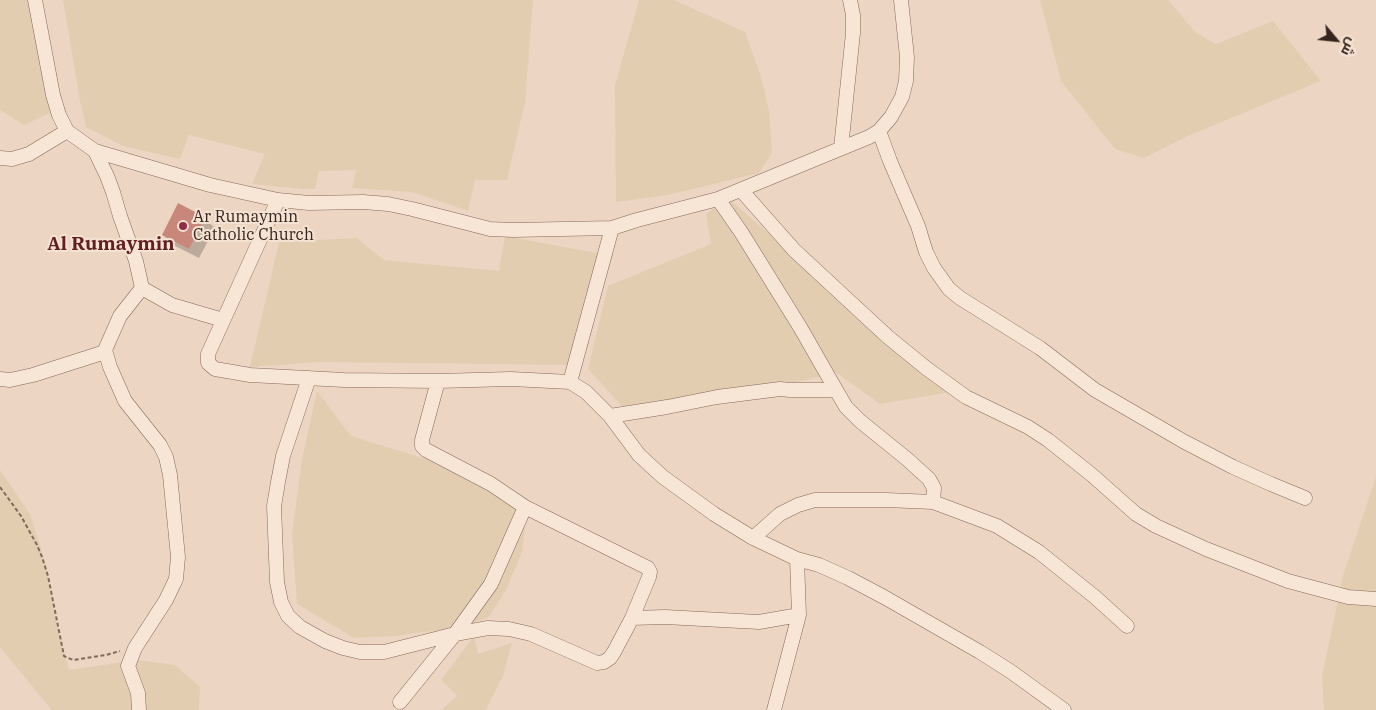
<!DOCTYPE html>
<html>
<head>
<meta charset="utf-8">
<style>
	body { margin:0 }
	#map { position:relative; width:1376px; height:710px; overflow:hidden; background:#ecd6c3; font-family:"IBM Plex Serif",Cairo,serif }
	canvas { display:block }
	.north { position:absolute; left:1311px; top:15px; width:50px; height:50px; -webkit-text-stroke:4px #f4e2d3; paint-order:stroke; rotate:118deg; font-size:14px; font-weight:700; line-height:20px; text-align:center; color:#36241e }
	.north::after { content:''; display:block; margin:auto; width:18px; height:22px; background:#36241e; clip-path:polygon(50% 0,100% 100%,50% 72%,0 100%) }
</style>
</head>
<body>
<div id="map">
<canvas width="1376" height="710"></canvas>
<div class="north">ش</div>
</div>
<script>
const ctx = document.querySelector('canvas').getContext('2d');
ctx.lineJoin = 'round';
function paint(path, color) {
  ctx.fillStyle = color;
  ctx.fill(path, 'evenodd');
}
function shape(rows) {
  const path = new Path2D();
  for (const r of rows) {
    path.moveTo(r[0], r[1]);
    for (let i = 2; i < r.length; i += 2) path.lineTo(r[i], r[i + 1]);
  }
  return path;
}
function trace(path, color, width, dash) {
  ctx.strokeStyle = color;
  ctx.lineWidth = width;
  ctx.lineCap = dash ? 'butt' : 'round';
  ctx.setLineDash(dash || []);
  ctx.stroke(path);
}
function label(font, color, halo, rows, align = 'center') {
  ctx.font = font + ' "IBM Plex Serif",serif';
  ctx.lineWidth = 4;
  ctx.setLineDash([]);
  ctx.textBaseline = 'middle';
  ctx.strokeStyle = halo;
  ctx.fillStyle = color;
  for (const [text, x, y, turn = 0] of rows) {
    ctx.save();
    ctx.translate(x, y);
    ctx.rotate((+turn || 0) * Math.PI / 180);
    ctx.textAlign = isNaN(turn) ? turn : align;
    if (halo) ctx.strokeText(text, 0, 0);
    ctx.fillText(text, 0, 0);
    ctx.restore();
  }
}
paint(shape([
	[0,0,30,0,54,111,24,125,0,110],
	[63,0,533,0,525,102,507,180,475,180,468,211,412,192,352,188,356,170,319,171,315,189,303,189,252,184,265,154,189,135,180,159,123,146,86,127,80,101],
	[639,0,674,0,745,32,761,76,769,111,772,153,759,173,668,195,616,202,615,85],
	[1040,0,1168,0,1195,32,1216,44,1273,21,1321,81,1190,135,1144,158,1115,149,1061,81],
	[728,198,950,392,880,404,837,373,766,389,630,415,588,369,608,286,711,244,706,214],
	[505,236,613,256,576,365,320,362,250,367,279,242,357,238,384,260,499,271],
	[317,391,351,436,492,479,528,499,522,552,506,590,488,618,448,629,395,636,354,638,297,604,292,534,302,459],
	[0,470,30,514,45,561,58,630,69,670,136,660,175,665,200,687,199,710,52,710,46,703,0,647],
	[1376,477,1376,710,1324,710,1322,676,1343,576],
	[474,636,478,654,512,643,503,676,486,710,441,710,457,696,441,680]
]), '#e2cdb1');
paint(shape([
	[204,218,215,228,199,258,173,245,163,235]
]), '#0003');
paint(shape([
	[178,203,205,217,189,249,162,235]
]), '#c9877b');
const minor = shape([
	[35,0,53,95,59,115,67,131,95,151,210,185,278,200,309,203,363,202,388,204,412,209,490,229,513,230,612,228,637,220,718,199,869,137,879,131,891,117,902,97,906,81,907,57,901,0],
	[879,131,890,161,918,226,926,252,934,268,949,289,960,298,1040,348,1095,390,1183,441,1233,467,1271,484,1305,498],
	[841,148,853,33,853,15,850,0],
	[95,151,107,176,113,192,120,216,136,261,142,288,172,305,223,320],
	[0,158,12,159,29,154,67,131],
	[741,190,794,250,888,337,926,368,966,397,1028,427,1048,440,1092,475,1136,514,1156,526,1206,549,1288,581,1348,597,1376,599],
	[278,200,208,354,208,363,215,369,250,375,344,380,438,381,511,379,570,382,586,392,610,416,639,455,663,477,714,514,753,538,797,559,819,565,848,578,884,597,980,652,1010,671,1064,710],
	[309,378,283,456,278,482,274,506,277,582,281,602,288,616,300,627,325,641,343,648,360,652,384,652,455,634,488,628,509,629,531,634,597,663,604,662,610,658,614,652,632,618,665,617,759,622,799,615,797,559],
	[0,379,10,380,33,375,105,352],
	[570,382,612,228],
	[610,416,667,407,717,397,780,389,790,390,836,390,800,327,741,232,718,199],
	[933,502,997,526,1039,552,1095,597,1127,626],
	[525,507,648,568,650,572,649,577,632,618],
	[753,538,780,514,798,505,815,500,886,500,933,502,934,488,929,479,907,459,860,421,846,407,836,390],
	[400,702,455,634,491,584,525,507,491,484,426,450,422,446,422,440,438,381],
	[139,710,138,693,128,666,135,648,166,600,176,579,178,557,170,475,166,457,160,445,125,401,110,367,105,350,120,316,142,288],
	[774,710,799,615]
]);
trace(minor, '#86675b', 15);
trace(shape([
	[0,487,21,516,37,545,42,557,48,576,64,656,73,660,106,655,120,651]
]), '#86675b', 2, [4, 2.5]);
trace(minor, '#f7e5d6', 14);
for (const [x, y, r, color] of [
	[183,226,5,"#922d48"]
]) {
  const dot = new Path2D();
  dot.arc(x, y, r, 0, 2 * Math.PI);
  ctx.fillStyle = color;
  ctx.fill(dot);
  trace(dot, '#f4e2d3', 2);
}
label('16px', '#36241e', '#f4e2d3', [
	["Ar Rumaymin",193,217],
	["Catholic Church",193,235]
], 'left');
label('bold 19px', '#611f22', '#f4e2d3', [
	["Al Rumaymin",111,245]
]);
</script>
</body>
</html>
